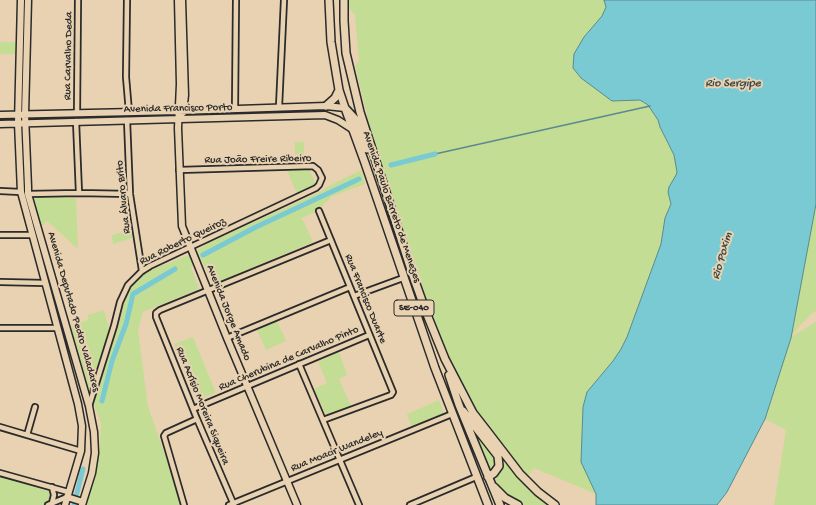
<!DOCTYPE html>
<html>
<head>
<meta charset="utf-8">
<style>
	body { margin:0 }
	canvas { display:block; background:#e8d2b1 }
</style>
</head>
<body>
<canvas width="816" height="505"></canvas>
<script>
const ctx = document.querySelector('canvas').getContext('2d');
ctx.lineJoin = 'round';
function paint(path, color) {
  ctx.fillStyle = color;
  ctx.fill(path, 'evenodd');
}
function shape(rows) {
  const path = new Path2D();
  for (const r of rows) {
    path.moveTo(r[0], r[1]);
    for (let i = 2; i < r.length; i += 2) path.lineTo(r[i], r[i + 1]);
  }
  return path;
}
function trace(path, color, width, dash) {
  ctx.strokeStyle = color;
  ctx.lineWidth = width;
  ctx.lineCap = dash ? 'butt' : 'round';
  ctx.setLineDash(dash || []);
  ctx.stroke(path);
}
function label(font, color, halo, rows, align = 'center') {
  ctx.font = font + ' "Gochi Hand",sans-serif';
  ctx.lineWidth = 4;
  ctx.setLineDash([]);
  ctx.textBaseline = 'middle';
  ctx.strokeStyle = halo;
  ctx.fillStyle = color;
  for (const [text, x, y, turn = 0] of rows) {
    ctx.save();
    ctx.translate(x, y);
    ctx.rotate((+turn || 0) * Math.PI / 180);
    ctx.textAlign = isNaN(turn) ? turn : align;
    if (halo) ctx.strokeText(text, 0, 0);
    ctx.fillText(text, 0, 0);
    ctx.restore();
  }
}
paint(shape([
	[347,0,604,0,606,7,602,16,584,37,573,68,581,78,612,101,640,100,648,105,658,120,660,127,674,155,677,172,676,175,669,187,668,192,671,204,665,218,661,244,627,337,621,349,613,361,587,392,583,407,581,462,596,494,534,468,528,476,482,419,466,394,425,301,423,288,419,277,409,253,366,123,367,114,355,66,359,61,355,15,349,8,349,2],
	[0,42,16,42,16,54,0,54],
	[295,142,304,142,304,159,295,159],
	[309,169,315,182,314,185,297,194,287,170],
	[361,170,365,184,332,196,316,212,273,230,302,218,313,242,213,284,202,261,191,267,199,289,143,312,138,330,148,407,177,488,180,505,86,505,100,447,101,423,93,402,108,359,126,298,133,284,148,271,194,253,208,243,322,191,329,186],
	[33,196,76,198,78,249,47,221,41,227],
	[816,204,816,311,812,313,796,330,791,337,816,322,816,505,774,505,786,430,765,419,791,338],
	[131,230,133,238,113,244,112,235],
	[104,310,109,329,104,348,89,393,70,326,88,320,88,315],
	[277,321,286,341,266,350,257,330],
	[193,337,216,393,197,400,174,344],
	[339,352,347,375,339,379,351,406,326,415,314,389,327,383,318,362],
	[439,400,444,413,412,427,407,414],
	[464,403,465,404,550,505,523,505,510,499,497,486,493,477,501,469,502,461,500,453,467,411,464,408],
	[470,425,498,460,495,468,490,471],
	[0,474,49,489,51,493,49,502,43,505,0,505]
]), '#c4dd94');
const water = shape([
	[604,0,816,0,816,204,791,338,765,419,727,492,717,505,596,505,596,494,581,462,583,407,587,392,613,361,621,349,627,337,661,244,665,218,671,204,668,192,669,187,676,175,677,172,674,155,660,127,658,120,648,105,640,100,612,101,581,78,573,68,574,54,584,37,602,16,606,7,604,0]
]);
paint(water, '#79cad2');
trace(water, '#5a8a8f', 1);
trace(shape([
	[435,154,650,106]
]), '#5a8a8f', 1.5);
trace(shape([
	[391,165,435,154],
	[203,255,256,227,359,179],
	[102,401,112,361,126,324,133,294,175,269],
	[74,505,83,469]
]), '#79cad2', 5);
const street = shape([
	[127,0,126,77,129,112],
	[279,107,284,0],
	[235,109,236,0],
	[77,113,78,0],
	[127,120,130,194,142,271],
	[76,121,79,193],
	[0,191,21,192],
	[28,194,79,193,130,194],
	[319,211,393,392,391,395,323,420],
	[0,235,32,235],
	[0,282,45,283],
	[354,296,403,278],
	[0,328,57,328],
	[227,338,350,287],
	[299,364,359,505],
	[89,406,114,326,120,302,128,285,142,271,150,266,316,188,319,185,322,178,318,170,313,166,179,170],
	[193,409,369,335],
	[0,427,81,451],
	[27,435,35,407],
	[0,473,68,492],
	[52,487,54,495,52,503],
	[48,505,67,497],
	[184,505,164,436,166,433,197,419],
	[229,505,452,414],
	[234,505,197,419,156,317,156,313,160,310,331,240],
	[410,505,476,477]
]);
const secondary = shape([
	[21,0,18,123,21,192,78,404,82,426,81,451,65,505],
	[28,0,25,115,28,187,28,194,89,406,94,432,95,453,92,473,82,505],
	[178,0,180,84,178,128,182,226,227,338,297,505],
	[182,0,185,95,183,113],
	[0,115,179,111,326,106,345,108],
	[0,124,325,115,338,120,352,129],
	[67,497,83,502]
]);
const primary = shape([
	[329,0,331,42,339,90,345,108,365,163,435,368,488,505],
	[344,0,344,21,346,53,360,112,411,270,426,312,445,359,473,413,487,431,520,474,538,492,555,505],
	[326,106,335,98,339,90],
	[346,109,357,121,367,149],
	[449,375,459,405,500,505],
	[463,411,498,456,499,466,494,473,488,477],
	[494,487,505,498,518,505]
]);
trace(street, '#2b2b2b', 8);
trace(secondary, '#2b2b2b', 9);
trace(primary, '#2b2b2b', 10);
trace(street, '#e8d2b1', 4.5);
trace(secondary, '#e8d2b1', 6);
trace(primary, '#e8d2b1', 7);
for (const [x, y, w] of [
	[414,308,40]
]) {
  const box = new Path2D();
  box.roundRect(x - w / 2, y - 8, w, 16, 3);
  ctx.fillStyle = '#e8d2b1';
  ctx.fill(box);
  trace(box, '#2b2b2b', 1);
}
label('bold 10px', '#2b2b2b', null, [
	["SE-040",414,308]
]);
label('11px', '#2b2b2b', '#e8d2b1', [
	["Rua Carvalho Deda",69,56,-89],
	["Avenida Francisco Porto",178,109,-1],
	["Rua João Freire Ribeiro",258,160,-1],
	["Rua Álvaro Brito",124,197,-96],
	["Avenida Paulo Barreto de Menezes",391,207,71],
	["Rua Roberto Queiroz",183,242,-26],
	["Rua Francisco Duarte",365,299,68],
	["Avenida Deputado Pedro Valadares",73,312,74],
	["Avenida Jorge Amado",228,313,68],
	["Rua Cherubina de Carvalho Pinto",289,359,-23],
	["Rua Acrísio Moreira Siqueira",202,406,68],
	["Rua Moacir Wandeley",337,451,-22]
]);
label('italic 12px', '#374344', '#e8d2b1', [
	["Rio Sergipe",733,84],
	["Rio Poxim",723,256,-74]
]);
</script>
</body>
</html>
